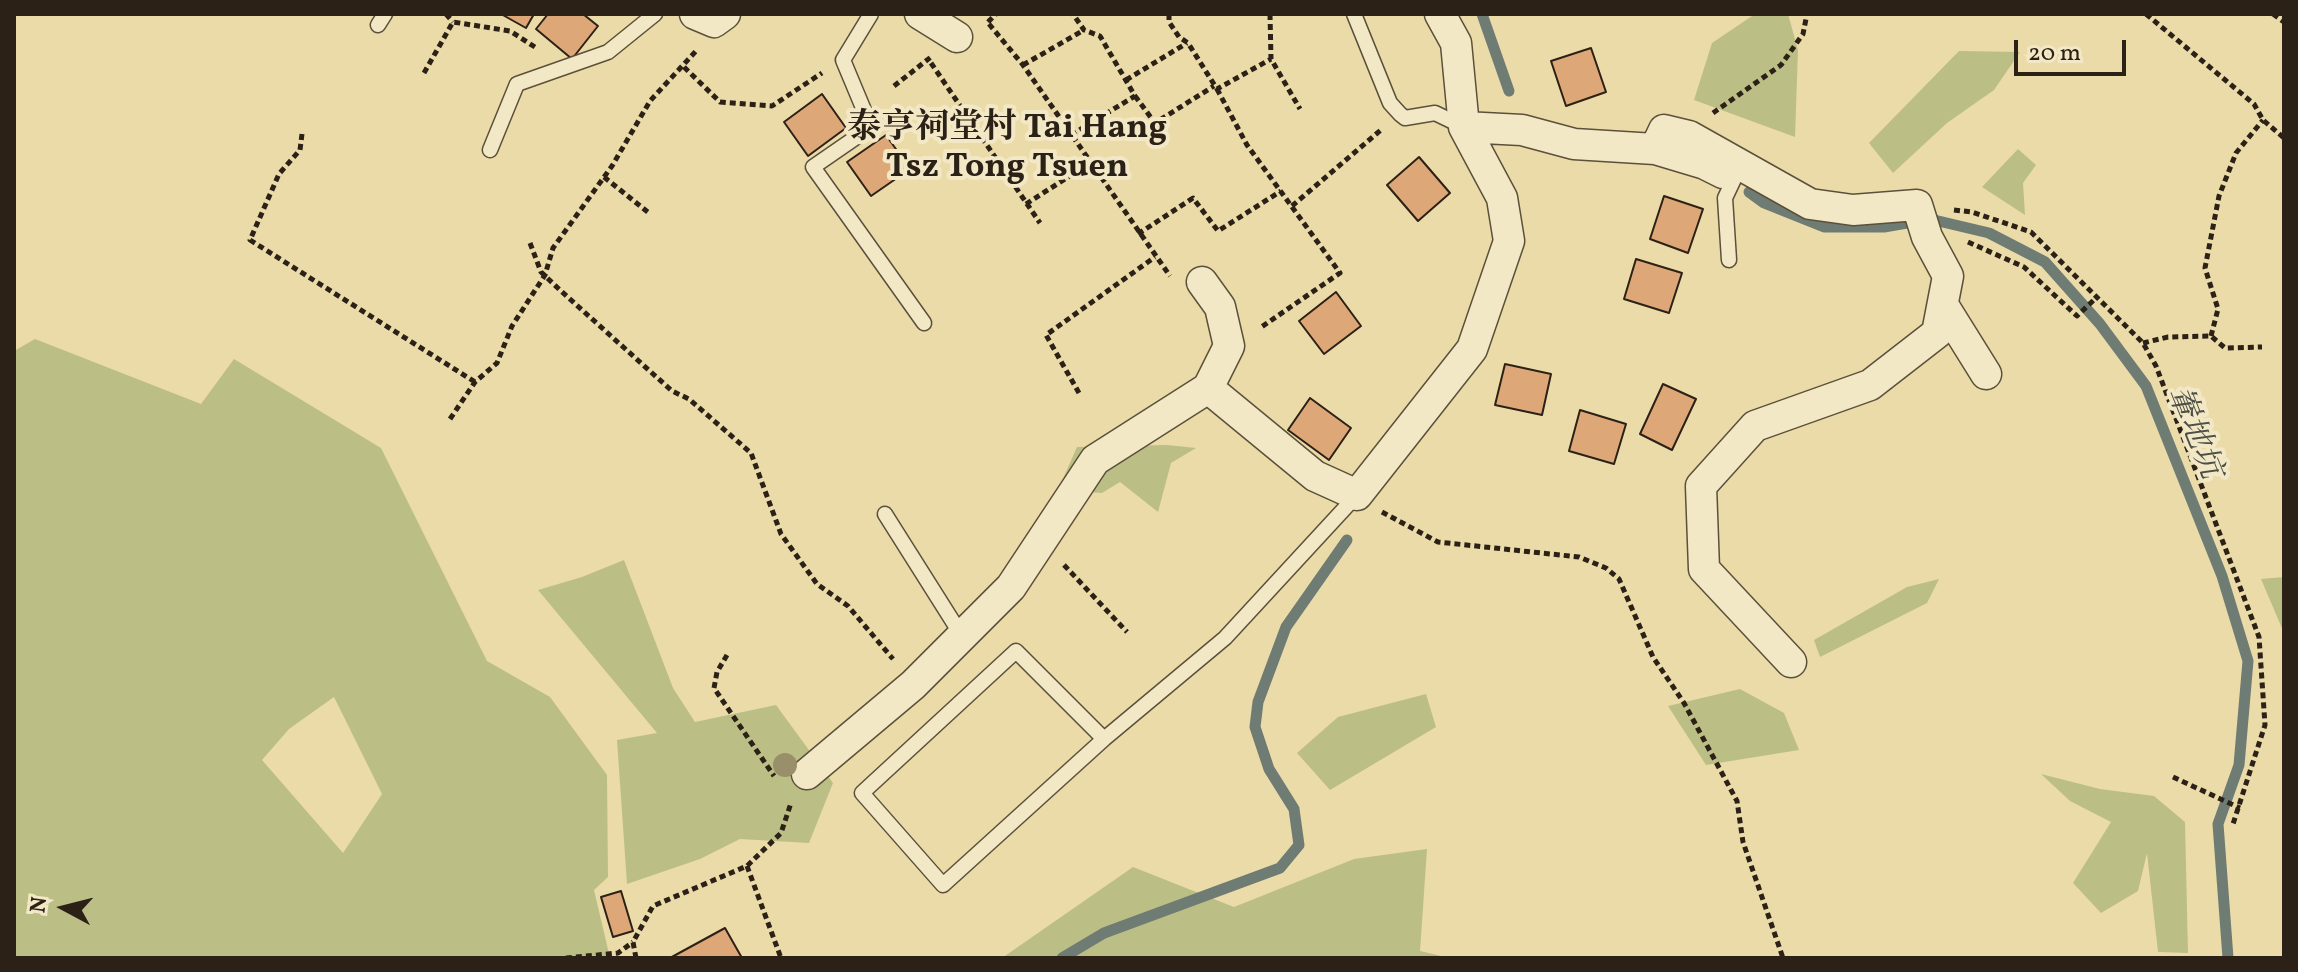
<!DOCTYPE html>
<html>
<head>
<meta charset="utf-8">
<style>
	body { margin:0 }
	#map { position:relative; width:2298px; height:972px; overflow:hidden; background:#ebdba8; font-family:Vollkorn,serif }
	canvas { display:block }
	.frame { position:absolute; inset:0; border:16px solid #2b2116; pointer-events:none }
	.north { position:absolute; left:24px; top:868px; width:80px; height:80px; -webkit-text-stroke:6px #f2e8c6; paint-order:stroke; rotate:277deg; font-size:22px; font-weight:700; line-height:32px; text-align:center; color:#2b2116 }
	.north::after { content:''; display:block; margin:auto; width:28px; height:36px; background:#2b2116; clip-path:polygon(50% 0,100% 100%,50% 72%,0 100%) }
	.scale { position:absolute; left:2014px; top:40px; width:112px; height:36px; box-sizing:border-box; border:4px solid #2b2116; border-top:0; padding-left:10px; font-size:24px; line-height:28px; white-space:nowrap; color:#2b2116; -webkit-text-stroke:6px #f2e8c6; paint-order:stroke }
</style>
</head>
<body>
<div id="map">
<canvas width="2298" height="972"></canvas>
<div class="frame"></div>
<div class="north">N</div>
<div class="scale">20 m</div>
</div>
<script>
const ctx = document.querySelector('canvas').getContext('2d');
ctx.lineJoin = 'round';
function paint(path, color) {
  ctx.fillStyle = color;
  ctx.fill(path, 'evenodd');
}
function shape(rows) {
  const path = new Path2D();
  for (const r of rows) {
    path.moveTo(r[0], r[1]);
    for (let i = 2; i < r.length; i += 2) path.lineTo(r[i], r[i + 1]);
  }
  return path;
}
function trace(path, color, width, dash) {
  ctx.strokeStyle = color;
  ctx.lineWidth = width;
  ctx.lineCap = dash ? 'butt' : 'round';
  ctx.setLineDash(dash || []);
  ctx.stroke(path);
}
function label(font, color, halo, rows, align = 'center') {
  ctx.font = font + ' Vollkorn,"Noto Serif TC",serif';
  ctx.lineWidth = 8;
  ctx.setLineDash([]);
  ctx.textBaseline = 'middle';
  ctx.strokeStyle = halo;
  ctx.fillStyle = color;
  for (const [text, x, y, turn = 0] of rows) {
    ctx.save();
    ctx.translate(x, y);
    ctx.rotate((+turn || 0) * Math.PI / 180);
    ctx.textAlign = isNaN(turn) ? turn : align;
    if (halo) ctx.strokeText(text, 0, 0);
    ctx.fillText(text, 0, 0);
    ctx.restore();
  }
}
paint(shape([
	[1755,14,1788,14,1798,50,1795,137,1694,100,1712,43],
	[1959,51,2020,52,1994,90,1947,123,1893,173,1869,143],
	[2018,149,2036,165,2023,183,2025,215,1982,187],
	[35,339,201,404,234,359,381,448,487,661,550,697,607,775,608,877,594,890,610,958,14,958,14,351],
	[334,697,382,794,343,853,262,760,289,729],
	[1167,445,1196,448,1171,463,1158,512,1120,482,1102,493,1058,490,1077,447],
	[624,560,673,688,695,722,776,705,833,783,809,843,740,839,700,859,627,884,617,740,657,733,538,590,582,577],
	[2284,577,2284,633,2261,579],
	[1939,579,1927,603,1820,657,1814,640,1907,587],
	[1740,689,1784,713,1799,750,1706,765,1668,706],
	[1426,694,1436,727,1330,790,1297,753,1338,717],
	[2041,774,2100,789,2154,796,2185,822,2188,953,2158,952,2147,853,2138,891,2101,913,2073,883,2111,822,2070,801],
	[1427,849,1420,951,1450,958,1002,958,1133,867,1234,907,1354,859]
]), '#bbbf85');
trace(shape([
	[1482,14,1509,91],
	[1749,192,1764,203,1824,227,1884,227,1930,219,1989,233,2045,262,2100,324,2146,386,2222,576,2248,661,2239,765,2218,824,2228,958],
	[1062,958,1104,933,1280,868,1299,845,1294,809,1269,769,1255,727,1258,702,1286,627,1347,540]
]), '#6f7c74', 11);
const building = shape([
	[501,14,534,14,526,28,501,14],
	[548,14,583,14,598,26,572,59,536,29,548,14],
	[1591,48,1606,92,1566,106,1551,61,1591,48],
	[822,94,846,128,808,156,784,122,822,94],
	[886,135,910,169,871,196,847,162,886,135],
	[1419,157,1450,193,1418,221,1387,185,1419,157],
	[1664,196,1703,209,1688,253,1650,239,1664,196],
	[1636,259,1682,273,1669,313,1624,299,1636,259],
	[1336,292,1361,326,1324,354,1299,321,1336,292],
	[1505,364,1551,374,1542,415,1495,405,1505,364],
	[1663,384,1696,399,1672,450,1640,434,1663,384],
	[1310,398,1351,428,1329,460,1288,430,1310,398],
	[1580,410,1626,424,1614,464,1569,451,1580,410],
	[621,891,633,931,613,937,601,897,621,891],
	[725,928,742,958,670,958,725,928]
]);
paint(building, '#dea777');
trace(building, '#2b2116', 2);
const service = shape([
	[871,14,843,60,871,127,813,167,924,323],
	[1354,14,1390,103,1400,114,1405,118,1435,113,1464,127],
	[378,25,385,14],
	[490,150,517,84,608,52,655,14],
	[1729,260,1725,198,1734,179],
	[885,514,962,636],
	[1104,739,1016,651,862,793,943,885,1104,739,1225,638,1357,495]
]);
const minor = shape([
	[695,14,714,22,725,14],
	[920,14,957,37],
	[1464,127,1522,130,1574,144,1655,149,1705,164,1723,173],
	[1655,149,1664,130,1689,136,1810,204,1853,210,1917,205,1927,237,1948,276,1937,333,1870,385,1755,426,1701,486,1704,569,1791,662],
	[1202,282,1220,307,1229,346,1208,388],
	[1943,305,1986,374],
	[807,774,913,685,1011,587,1095,460,1208,388,1315,476,1357,495,1472,349,1509,241,1502,198,1464,127,1456,43,1440,14]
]);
trace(service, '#5b503a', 17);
trace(minor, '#5b503a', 33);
trace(shape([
	[446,14,453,22],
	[1169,14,1169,22,1179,37,1188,43,1217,89,1271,59],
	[1270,14,1271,59,1300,109],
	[2146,14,2254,104,2263,120,2284,138],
	[2273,14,2284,22],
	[988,22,996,14],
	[989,24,1023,65,1170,276],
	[931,63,1040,223],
	[1023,65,1084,30],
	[684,67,720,102,772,106,822,73],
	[424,73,453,22,510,31,538,49],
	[1126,80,1187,43],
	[894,86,931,57],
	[1217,89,1247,145,1340,273,1260,328],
	[1135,96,1155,123,1214,86],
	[1713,113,1781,65,1803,34,1807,14],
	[302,134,300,150,279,174,250,240,475,382],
	[1071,135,1135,96,1100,36,1084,30,1073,14],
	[604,177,649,213],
	[1026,204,1090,163],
	[1292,206,1382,129],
	[1954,210,1972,212,2031,232,2143,343,2156,366,2259,637,2265,725,2233,824],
	[1138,234,1193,198,1218,231,1281,191],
	[1968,242,2024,267,2077,316,2098,296],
	[530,243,541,272,561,291,672,391,689,399,751,453,781,534,817,584,848,606,893,659],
	[2211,336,2218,309,2205,268,2219,196,2236,153,2263,120],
	[2143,343,2168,337,2211,336,2225,348,2262,347],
	[1079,393,1046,335,1155,257],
	[450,419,475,382,497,363,512,326,545,275,553,248,612,166,650,101,696,51],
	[1382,512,1438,542,1579,557,1606,568,1619,579,1653,657,1684,703,1737,801,1743,842,1783,958],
	[1064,565,1127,632],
	[727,655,717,672,714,688,774,776],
	[2173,777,2240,808],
	[747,866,781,958],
	[566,958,618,953,633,942],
	[636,958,633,942,653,906,747,866,781,833,791,803]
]), '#2b2116', 5, [6, 4]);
trace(service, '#f2e8c6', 14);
trace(minor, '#f2e8c6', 30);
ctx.fillStyle = '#998f6a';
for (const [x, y] of [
	[785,765]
]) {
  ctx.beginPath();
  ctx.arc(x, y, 12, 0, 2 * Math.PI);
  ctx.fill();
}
label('italic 32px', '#4d4e45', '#f2e8c6', [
	["輋地坑",2192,433,68]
]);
label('bold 34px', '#2b2116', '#f2e8c6', [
	["泰亨祠堂村 Tai Hang",1007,131],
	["Tsz Tong Tsuen",1007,170]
]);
</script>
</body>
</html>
